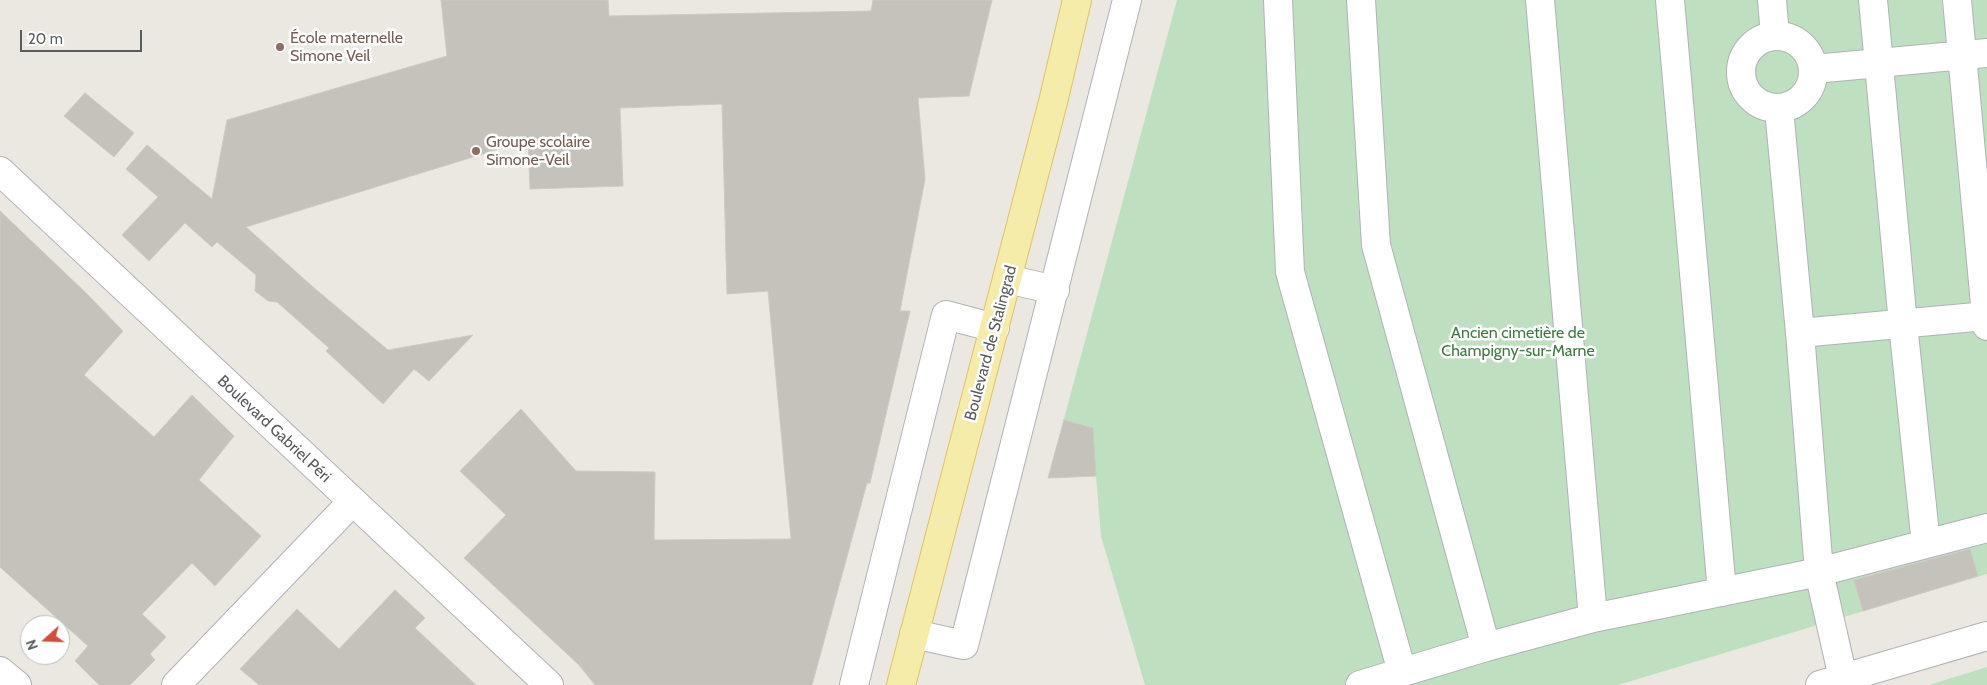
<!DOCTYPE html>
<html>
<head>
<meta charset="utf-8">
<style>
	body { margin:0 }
	#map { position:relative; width:1987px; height:685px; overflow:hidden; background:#eae8e0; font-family:Cabin,sans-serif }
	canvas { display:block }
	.north { position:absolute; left:20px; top:615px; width:50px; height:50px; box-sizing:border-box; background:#fff; border:1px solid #bdbdbf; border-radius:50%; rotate:250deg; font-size:14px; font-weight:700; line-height:20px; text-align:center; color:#595b5f }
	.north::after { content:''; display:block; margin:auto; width:18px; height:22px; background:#d54d3a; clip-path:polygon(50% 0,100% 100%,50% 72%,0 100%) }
	.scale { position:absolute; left:20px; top:30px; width:122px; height:22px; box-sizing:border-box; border:2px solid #595b5f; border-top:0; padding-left:6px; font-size:15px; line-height:18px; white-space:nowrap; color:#595b5f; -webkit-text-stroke:4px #fff; paint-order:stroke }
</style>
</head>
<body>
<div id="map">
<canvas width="1987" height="685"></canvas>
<div class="north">N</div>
<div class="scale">20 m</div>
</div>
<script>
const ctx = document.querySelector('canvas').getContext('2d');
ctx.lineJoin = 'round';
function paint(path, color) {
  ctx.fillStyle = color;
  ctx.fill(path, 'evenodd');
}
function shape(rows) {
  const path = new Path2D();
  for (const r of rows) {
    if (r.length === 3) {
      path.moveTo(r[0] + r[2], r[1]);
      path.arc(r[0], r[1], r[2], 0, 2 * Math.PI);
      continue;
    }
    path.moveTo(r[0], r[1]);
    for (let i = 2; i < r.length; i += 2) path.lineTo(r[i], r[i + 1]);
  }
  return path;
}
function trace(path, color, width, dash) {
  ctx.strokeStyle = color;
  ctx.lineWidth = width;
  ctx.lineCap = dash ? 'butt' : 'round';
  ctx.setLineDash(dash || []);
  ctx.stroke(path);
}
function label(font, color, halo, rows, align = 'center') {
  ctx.font = font + ' Cabin,sans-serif';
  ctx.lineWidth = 5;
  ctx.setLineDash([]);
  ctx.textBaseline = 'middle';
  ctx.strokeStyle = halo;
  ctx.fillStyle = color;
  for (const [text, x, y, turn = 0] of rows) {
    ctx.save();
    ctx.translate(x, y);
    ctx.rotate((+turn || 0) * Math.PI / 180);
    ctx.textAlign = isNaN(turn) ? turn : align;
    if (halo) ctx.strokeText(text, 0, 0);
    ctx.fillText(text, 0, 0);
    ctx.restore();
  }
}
paint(shape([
	[1177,0,1987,0,1987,574,1618,685,1145,685,1101,536,1096,476,1048,478],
	[1987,667,1987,685,1929,685]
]), '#bee0c0');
const building = shape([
	[441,0,608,0,609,16,871,11,873,0,992,0,969,96,918,98,925,179,900,311,910,311,870,483,867,483,812,685,595,685,579,665,464,558,506,515,460,471,521,409,576,471,655,472,654,540,791,539,768,291,727,294,722,104,620,108,623,186,530,189,528,140,246,227,313,287,388,350,473,335,429,381,414,369,383,404,326,351,329,348,277,302,268,301,255,291,256,275,217,242,212,247,185,223,149,261,122,235,158,197,126,169,147,145,212,199,227,120,447,56,441,0],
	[85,93,134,133,114,157,64,116,85,93],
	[0,211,86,293,123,331,84,375,154,437,192,395,234,436,199,480,261,536,215,586,192,563,142,614,166,637,150,654,155,660,130,685,99,685,75,661,88,646,0,567,0,211],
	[1064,420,1093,428,1096,476,1048,478,1064,420],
	[1970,549,1978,576,1863,611,1854,580,1970,549],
	[395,590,425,618,415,628,476,685,259,685,240,669,297,609,339,649,395,590]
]);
paint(building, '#c5c2bc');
trace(building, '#cecabf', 1);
const minor = shape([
	[1278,0,1290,272,1402,672],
	[1361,0,1376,245,1486,647],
	[1540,0,1593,618],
	[1670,0,1722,592],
	[1772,0,1775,36],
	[1873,0,1903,324,1926,544],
	[1957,0,1987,326],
	[1777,72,36],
	[1814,69,1987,53],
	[1779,109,1800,333,1819,572,1843,678],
	[0,171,549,685],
	[1007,279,1055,290],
	[1800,333,1987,316],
	[914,634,964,645,1127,0],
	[0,671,17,685],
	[176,685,352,502],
	[854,685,946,315,995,328],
	[1360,685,1486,647,1593,618,1819,572,1987,528],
	[1820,685,1987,636]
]);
const major = shape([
	[901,685,1053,102,1077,0]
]);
trace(minor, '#b0b2b6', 30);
trace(major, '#e1c362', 30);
trace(minor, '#fff', 28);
trace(major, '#f6eca9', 28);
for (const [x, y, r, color] of [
	[280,47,5,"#8d6e63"],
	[476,151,5,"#8d6e63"]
]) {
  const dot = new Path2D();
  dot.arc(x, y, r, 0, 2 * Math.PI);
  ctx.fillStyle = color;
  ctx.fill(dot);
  trace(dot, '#fff', 2);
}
label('16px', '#785e54', '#fff', [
	["École maternelle",290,38],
	["Simone Veil",290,56],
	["Groupe scolaire",486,142],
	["Simone-Veil",486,160]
], 'left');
label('16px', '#3c7b41', '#fff', [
	["Ancien cimetière de",1518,333],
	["Champigny-sur-Marne",1518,351]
]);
label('16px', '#595b5f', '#fff', [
	["Boulevard de Stalingrad",991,343,-75],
	["Boulevard Gabriel Péri",274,429,43]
]);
</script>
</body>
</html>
